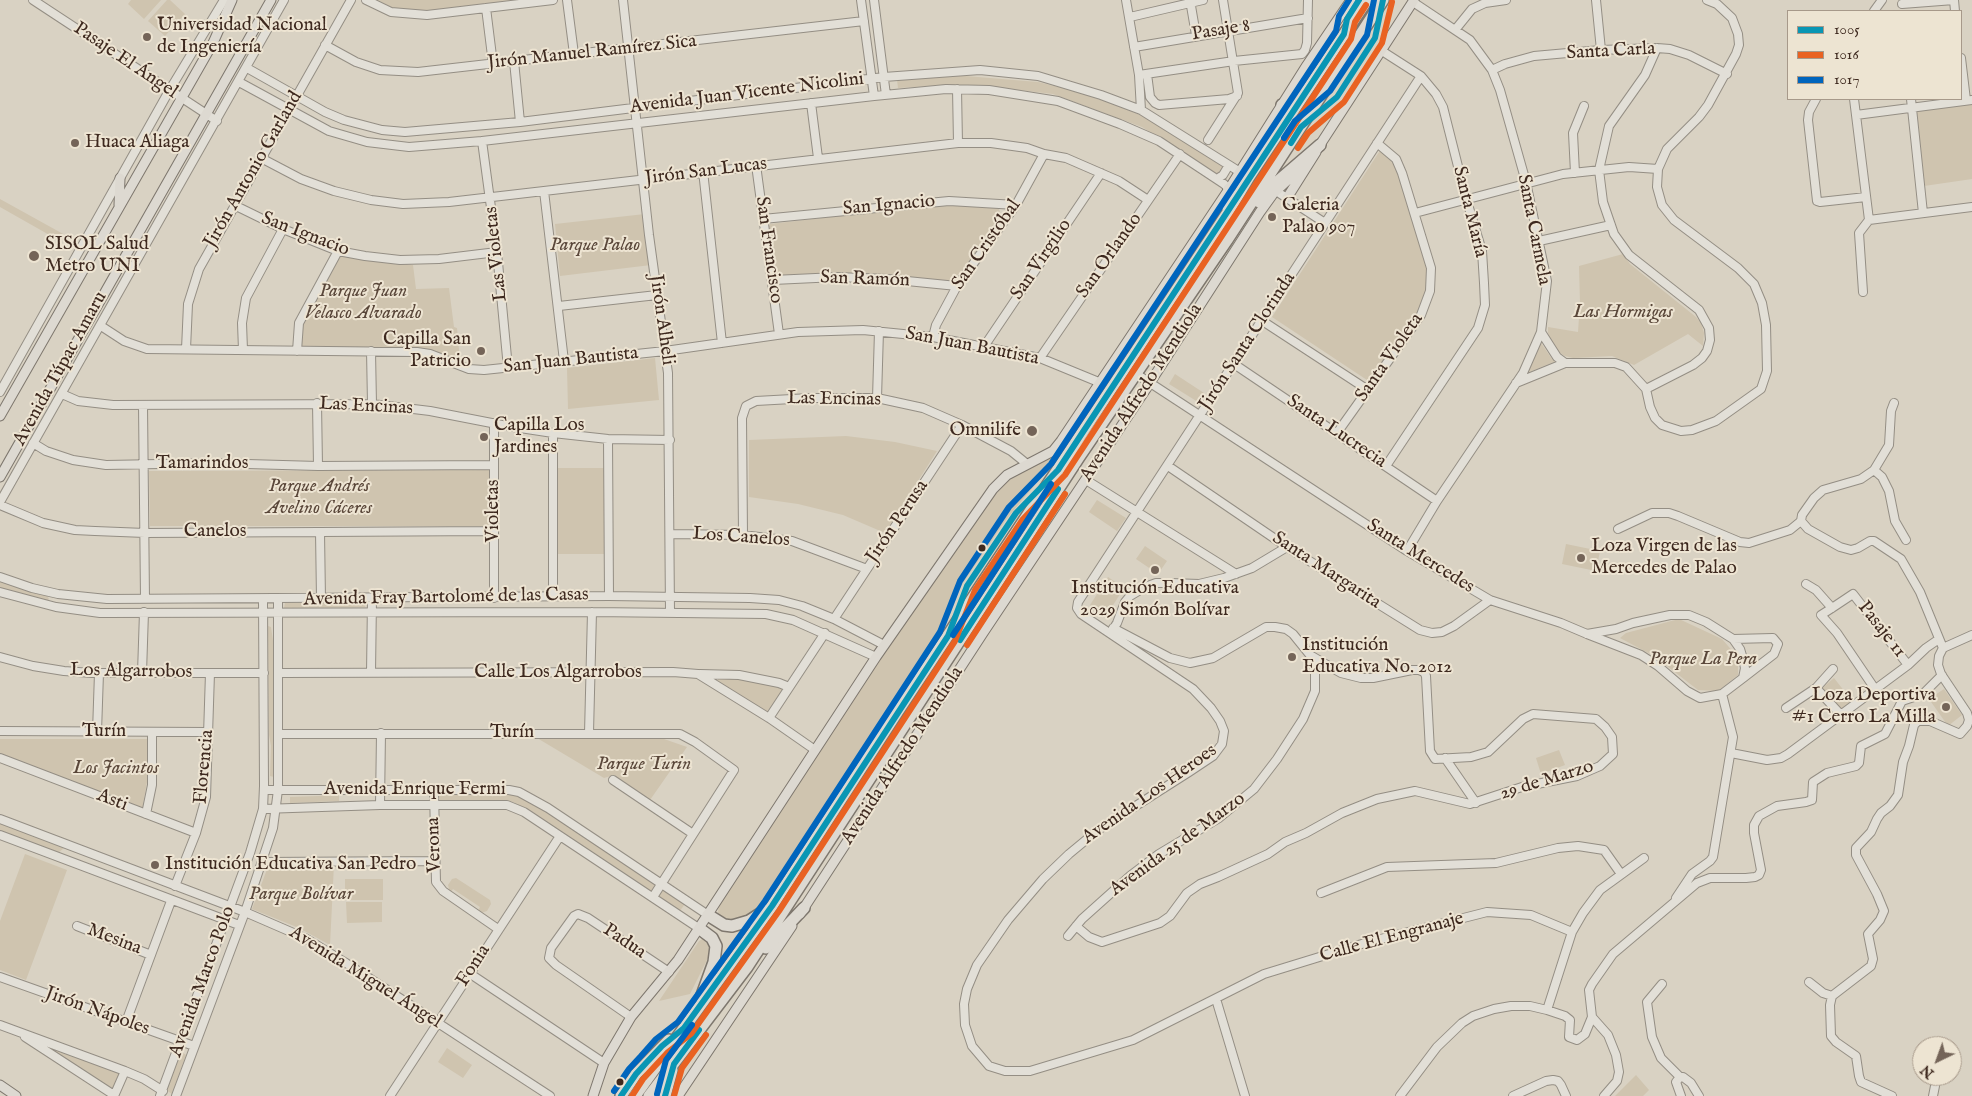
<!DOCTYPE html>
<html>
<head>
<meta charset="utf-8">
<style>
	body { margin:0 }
	#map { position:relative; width:1972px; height:1096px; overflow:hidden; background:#d9d2c3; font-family:"IM FELL English",serif }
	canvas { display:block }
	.legend { position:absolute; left:1787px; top:10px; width:175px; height:90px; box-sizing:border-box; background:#ede4d2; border:1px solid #a7998a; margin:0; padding:6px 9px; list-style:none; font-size:15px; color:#3e291f }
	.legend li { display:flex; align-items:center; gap:10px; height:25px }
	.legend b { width:25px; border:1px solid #a7998a }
	.north { position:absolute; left:1912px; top:1036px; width:50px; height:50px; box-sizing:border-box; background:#ede4d2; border:1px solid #a7998a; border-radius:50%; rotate:222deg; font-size:14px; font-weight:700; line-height:20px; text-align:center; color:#3e291f }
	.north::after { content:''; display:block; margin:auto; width:18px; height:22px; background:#746458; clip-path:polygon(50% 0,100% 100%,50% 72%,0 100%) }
</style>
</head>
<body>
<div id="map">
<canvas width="1972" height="1096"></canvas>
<ul class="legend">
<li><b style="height:6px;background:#0996b4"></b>1005</li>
<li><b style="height:6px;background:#e96222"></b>1016</li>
<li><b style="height:6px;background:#0065bd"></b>1017</li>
</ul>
<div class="north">N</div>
</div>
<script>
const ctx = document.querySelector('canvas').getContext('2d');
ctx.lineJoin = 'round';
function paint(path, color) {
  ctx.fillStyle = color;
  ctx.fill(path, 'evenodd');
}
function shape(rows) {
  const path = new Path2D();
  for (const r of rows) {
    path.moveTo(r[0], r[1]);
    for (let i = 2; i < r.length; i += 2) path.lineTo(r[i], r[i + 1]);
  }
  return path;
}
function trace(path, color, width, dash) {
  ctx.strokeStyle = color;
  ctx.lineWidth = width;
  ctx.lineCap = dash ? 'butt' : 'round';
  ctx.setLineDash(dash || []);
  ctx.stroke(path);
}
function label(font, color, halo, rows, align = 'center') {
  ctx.font = font + ' "IM FELL English",serif';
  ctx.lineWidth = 4;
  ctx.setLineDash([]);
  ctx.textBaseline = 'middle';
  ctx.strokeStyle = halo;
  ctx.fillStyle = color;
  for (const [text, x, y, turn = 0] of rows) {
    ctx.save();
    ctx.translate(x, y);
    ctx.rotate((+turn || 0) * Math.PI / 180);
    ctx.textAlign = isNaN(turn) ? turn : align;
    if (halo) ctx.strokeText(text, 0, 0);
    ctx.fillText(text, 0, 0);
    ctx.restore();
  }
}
paint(shape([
	[131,0,161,0,144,19,128,4],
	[167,0,170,0,185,14,165,36,148,21],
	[370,0,533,0,426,13,393,11],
	[954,75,1038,82,1075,91,1110,103,1145,117,1224,166,1218,175,1142,127,1053,94,976,85,949,85,898,88,897,80],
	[1972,103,1972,179,1924,186,1915,110],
	[1381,149,1395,162,1428,269,1429,286,1419,313,1370,382,1272,317],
	[0,199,65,235,62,240,60,241,0,207],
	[949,203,998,207,1001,214,961,273,948,281,859,274,775,277,774,275,768,229,770,224],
	[645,214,651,265,560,276,555,224],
	[341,254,413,265,416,289,449,288,454,327,457,328,460,361,421,348,304,348,300,347,301,322,337,256],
	[1623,254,1630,264,1696,317,1701,323,1704,333,1703,346,1688,334,1634,365,1612,356,1573,358,1565,356,1557,351,1551,343,1548,333,1548,327,1578,332,1580,303,1579,266],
	[1541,343,1552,359,1556,361,1527,373],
	[655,358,659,400,568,409,567,368],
	[1175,374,1204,393,1198,402,1169,384],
	[846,436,895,442,937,451,885,533,843,515,798,504,749,497,749,440],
	[1061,453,1005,521,963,583,913,679,862,755,859,757,855,766,782,884,759,908,741,920,725,921,721,918,718,913,719,904,976,515,1011,478],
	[555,468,604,468,605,554,555,554],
	[489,470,489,526,150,526,149,471],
	[1097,500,1126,518,1117,531,1089,512],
	[1566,544,1600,551,1596,571,1562,564],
	[1145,546,1167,561,1158,574,1136,559],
	[1108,577,1124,588,1106,616,1090,605],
	[0,581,46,594,49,599,47,601,0,589],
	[285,603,365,603,365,607,284,608],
	[1679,619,1722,639,1735,654,1738,665,1738,675,1718,691,1698,690,1654,656,1620,638,1626,633],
	[268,626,271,627,277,668,274,777,270,776,271,746,269,735],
	[719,676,780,685,783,692,766,713,717,683],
	[1834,678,1852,701,1840,710,1822,688],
	[1944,689,1962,715,1948,726,1929,699],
	[537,738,664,739,687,747,650,800,614,775,604,778],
	[0,739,147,739,147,782,142,810,0,754],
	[1559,750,1565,765,1541,774,1536,758],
	[339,793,339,801,290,803,290,797,319,796],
	[438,793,514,794,529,799,685,904,679,912,529,811,513,802,440,801],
	[0,823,64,848,57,854,0,832],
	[25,854,67,870,26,980,0,970,0,921],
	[269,864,334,864,330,945,299,928,252,909],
	[456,878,490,900,491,904,487,911,481,913,478,911,480,907,453,889,450,893,448,885,452,879],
	[345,879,383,879,383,900,345,900],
	[346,902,382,902,382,922,347,923],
	[704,938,710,942,708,958,690,994,659,1001,699,941],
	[31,1038,120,1072,113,1091],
	[447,1048,472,1065,463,1078,438,1062],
	[182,1052,186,1055,172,1094,166,1090],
	[1636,1075,1649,1090,1643,1096,1615,1096]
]), '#cfc4af');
const minor = shape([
	[33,0,217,121],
	[366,0,391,12,427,15,553,0],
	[567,0,574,54],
	[623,0,649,235,668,373,670,612],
	[861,0,874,96],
	[874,0,886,95],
	[1126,0,1139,75,1141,110],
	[1190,0,1196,35],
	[1596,0,1601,50],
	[1954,0,1955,11],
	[1902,4,1954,0],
	[486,8,493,64],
	[1874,11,1882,0],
	[1130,17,1203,0],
	[1455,30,1472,9,1485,3,1506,0],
	[325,45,356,62,380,70,418,72,864,21],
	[1134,47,1308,18],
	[1382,51,1421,76,1436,94,1443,107,1466,198,1482,251,1484,283,1485,305,1478,328,1386,466],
	[1961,58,1966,100],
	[514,61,520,122],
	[247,68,325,112,344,120,382,130,405,132,520,122,884,77,980,70,1038,76,1101,95,1141,110,1240,172],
	[1492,70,1505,64,1534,56,1601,50,1657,48,1670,49,1689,55,1727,74],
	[1147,74,1150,97,1155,103,1159,105,1229,99,1237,96],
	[1139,75,1234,61,1302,54,1305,50,1307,43,1308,0],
	[1421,76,1078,602,1077,608,1081,614,1193,689,1211,708,1220,721,1224,731,1222,744,1213,756,1189,772,1098,830,1069,854,1043,879,1008,920,977,965,967,989,964,1004,965,1025,972,1046,989,1066,1005,1071,1030,1071,1133,1040,1264,974,1365,943,1487,912,1531,915,1572,932],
	[239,82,329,131,367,142,409,147,482,141,874,96,946,89,989,90,1058,101,1120,124,1159,141,1224,184,1229,189],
	[957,89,958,143],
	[1816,99,1809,112,1808,120,1817,201,1820,202,1866,197],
	[1854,99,1869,220],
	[1911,99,1923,213],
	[811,103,818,158],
	[1856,115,1972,100],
	[1208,140,1238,93,1223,0],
	[482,141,497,252,508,368],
	[261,158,301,179,334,191,371,200,403,204,449,202,958,143,991,143,1027,148,1044,154,1066,158,1119,181,1148,200],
	[756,165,779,334],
	[703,171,722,343],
	[1575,173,1573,133,1584,106],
	[1217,179,1223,175,1229,165],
	[544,191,564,361],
	[1276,191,1325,223],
	[234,205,283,229,338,251,365,256,400,260,439,259,497,252],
	[1415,213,1563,174,1629,167,1658,169],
	[763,219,949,201,1016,205],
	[1869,220,1972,207],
	[1539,241,1611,225],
	[773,280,837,277,887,279,957,286],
	[1863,292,1859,233,1869,220],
	[559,306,657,295],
	[1261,320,1368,390],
	[101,326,124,341,147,349,417,352,430,354,469,369,484,370,665,351,798,332,863,330,933,337,1040,358,1101,383],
	[1541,332,1557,357,1565,363],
	[933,337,936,325,957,286,1016,205,1044,154],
	[983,348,1101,173],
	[186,349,188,304,199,269,351,0],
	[243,350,242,323,246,298,283,229],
	[297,351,299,323,338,251],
	[371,351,372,404],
	[1040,358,1180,154],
	[1234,364,1437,501],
	[1135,373,1407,551,1490,600,1561,623,1587,634,1641,655,1658,666,1687,691,1700,698,1722,694,1743,678,1745,668,1743,659,1740,649,1733,639,1706,622,1689,615,1670,615,1633,623,1616,629,1587,634],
	[1516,383,1565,363,1615,363,1626,367,1646,389,1650,407,1655,418,1662,425,1681,431,1692,430,1716,421,1761,389,1767,371,1766,325,1762,303,1754,284,1738,268,1674,220,1662,205,1657,187,1658,169,1667,149,1699,117,1708,105,1736,54,1739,45,1738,34,1732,18,1717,4,1707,0],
	[1646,389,1693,365,1702,358,1707,351,1710,340,1709,328,1699,310,1629,255,1614,234,1603,202,1599,170,1609,126,1645,75,1657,48],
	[0,392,169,91,224,0],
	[62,394,78,401,113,405,372,404,430,411,507,426,553,433,608,439,670,440],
	[877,398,879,331],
	[317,403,318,466],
	[1894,403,1891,411,1889,445,1874,470,1861,479,1823,490,1814,498,1802,515,1801,521,1808,529,1840,547,1851,550,1858,548,1870,541,1874,541,1901,559,1920,592,1943,648],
	[143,405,145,599],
	[494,423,494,598],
	[553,433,553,597],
	[1337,433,1421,315,1430,291,1431,268,1402,173,1396,159,1377,143],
	[608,439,609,596],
	[33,443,46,451,73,460,106,465,212,463,318,466,494,465],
	[1168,466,1287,547,1420,630,1432,633,1442,632,1454,626,1490,600],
	[1874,470,1882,477,1889,491,1895,521,1906,540],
	[1086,480,1236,574],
	[0,502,284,0],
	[0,505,43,523,75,530,95,531,145,533,494,531],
	[1618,529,1652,513,1669,513,1678,516,1740,542,1749,543,1790,530,1801,521],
	[320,532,321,599],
	[670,534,743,535,792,541,867,569],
	[743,535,742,418,746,406,756,401,810,398,877,398,923,408,962,425,1011,451,1027,464],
	[1407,551,1437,501,1523,373,1541,332,1547,281,1526,182,1500,90,1492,70,1470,40,1413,2],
	[0,577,32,588,58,594,107,599,609,596,750,598,779,600,802,606,834,619,884,645],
	[1806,584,1816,590,1832,608],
	[0,592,56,607,100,613,592,612,766,614,793,620,876,657],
	[834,619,962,425],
	[1112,631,1117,623,1125,602,1130,596,1145,587,1156,583,1170,583,1199,584,1224,578,1252,568,1287,547],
	[1733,639,1773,638,1778,644,1774,654,1743,678],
	[0,657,33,666,64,671,92,673,264,673],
	[1833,669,1816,688,1842,716],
	[142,673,144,612],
	[279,673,673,672,698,674,769,718,815,750],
	[371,673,372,599],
	[700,674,739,675,779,683,789,687],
	[1875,689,1837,633,1821,615,1832,608,1853,594,1908,665],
	[1786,708,1816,688],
	[769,718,825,633],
	[0,731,208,732],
	[97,732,99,673],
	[589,733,592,612],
	[279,734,680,734,695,742,734,770,653,897],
	[1731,753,1767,760,1781,758,1788,754,1908,665,1926,648,1939,639],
	[0,758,196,833],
	[1445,758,1476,803],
	[613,780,693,834],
	[264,790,509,790,519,792,548,808,708,915],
	[434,790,436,882,443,891,498,929],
	[380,805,381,733],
	[263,809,380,805,507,805,524,812,700,929],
	[146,814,152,785,152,732],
	[0,819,245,912,305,938,346,963,550,1096],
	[0,835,239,925],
	[263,862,435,861],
	[175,886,196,833,206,797,210,673],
	[1321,893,1387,867,1496,863,1558,848,1578,846,1604,850,1621,874],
	[1676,898,1692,874,1710,861,1713,857,1733,737,1722,694],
	[77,926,151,955],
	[1076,926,1089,937,1102,942,1160,923,1170,916,1187,893,1200,884,1218,877,1268,854,1285,842,1306,833,1342,813,1377,799,1415,791,1470,804,1522,787,1577,776,1600,766,1613,754,1612,737,1605,727,1596,719,1533,714,1523,719,1488,752,1471,757,1435,759,1430,751,1426,676,1424,672,1419,670,1412,670,1373,678,1361,678,1341,673,1310,655],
	[1068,936,1082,919,1130,876,1159,854,1219,818,1254,789,1277,759,1303,719,1315,691,1315,671,1310,655,1293,634,1286,629,1275,627,1266,627,1213,658,1190,663,1170,658,1113,628],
	[469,973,604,1063],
	[0,977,194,1046],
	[1809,982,1823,993,1832,996],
	[1662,984,1647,1002,1652,1037,1661,1058,1680,1077],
	[1216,999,1245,1096],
	[1547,1010,1572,932,1583,913,1600,890,1644,858],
	[631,1017,556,965,549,958,551,948,574,916,578,914,588,918,669,972],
	[1592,1017,1589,990,1592,984,1613,954,1697,883,1710,878,1746,878,1755,877,1759,875,1761,870,1754,833,1754,825,1759,816,1777,806,1806,802,1812,800,1813,782,1827,773,1856,766,1859,763,1861,746,1885,734,1902,701,1923,694,1942,675],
	[1592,1017,1608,1035,1616,1055,1619,1072,1617,1081,1604,1096],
	[126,1022,171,901],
	[0,1025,125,1071,144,1079,163,1091],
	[25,1037,114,1095],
	[114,1096,125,1071],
	[160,1096,250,853,263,809,264,786,263,600],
	[176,1096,245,912,273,828,278,790,278,599],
	[390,1096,560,836],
	[1400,1096,1437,1047,1462,1023,1473,1016,1494,1009,1511,1006,1530,1006,1547,1010,1565,1016,1570,1020,1569,1037,1577,1040,1585,1034,1592,1017],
	[1513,1096,1546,1081,1553,1080,1558,1081,1561,1085,1566,1096],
	[1681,1096,1676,1082,1680,1077,1683,1077,1691,1083,1699,1096],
	[1892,1096,1861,1082,1859,1076,1856,1056,1836,1042,1831,1036,1830,1005,1832,996,1871,966,1873,959,1868,934,1880,920,1884,911,1877,894,1856,855,1856,848,1871,832,1877,819,1881,813,1890,806,1898,795,1903,762,1909,746,1914,725,1918,721,1930,721,1960,734,1967,726,1969,720,1967,713,1941,674,1938,665,1939,656,1943,648,1972,635],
	[1933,1096,1937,1076]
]);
const major = shape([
	[1316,151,1414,0],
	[1287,198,1316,152],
	[119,205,120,178],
	[0,416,213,43,232,0],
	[0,477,271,0],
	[800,914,983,633,1146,389,1260,212,1273,194,1301,168],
	[0,1085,16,1096],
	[593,1096,604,1063,631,1017,678,960,876,657,993,489,1007,475,1053,451,1061,441,1229,189,1307,65,1351,0],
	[678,1096,792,926]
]);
const highway = shape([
	[1282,105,1291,102,1299,91],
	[1259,202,1277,182,1320,145],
	[1228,210,1229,189],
	[708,915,724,925,732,926,749,921,766,910],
	[700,929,712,938,716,946,714,962,701,998],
	[766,948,804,908],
	[621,1096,636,1074,669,1040],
	[635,1096,772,906,898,711,1228,212,1249,177,1367,0],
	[649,1096,747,967,1079,457,1227,240,1383,0],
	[665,1096,672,1070]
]);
trace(minor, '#948e84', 10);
trace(major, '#7e776e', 11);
trace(highway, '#7e776e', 14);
trace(minor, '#e2dfd7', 8);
trace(major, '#ddd9d1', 9);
trace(highway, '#ddd9d1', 11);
trace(shape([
	[1291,143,1301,127,1337,97,1375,38,1383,0],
	[960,640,1058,489],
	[621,1096,636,1074,647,1062,662,1046,684,1028,772,906,948,636,967,586,1016,513,1058,470,1344,34,1347,19,1359,0],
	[665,1096,674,1064,699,1030]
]), '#0996b4', 6);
trace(shape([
	[1298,148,1308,133,1344,102,1382,43,1392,2],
	[967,645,1065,494],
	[632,1096,643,1079,668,1052,691,1034,779,911,955,641,975,590,1023,519,1065,475,1351,39,1355,22,1366,5],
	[674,1096,682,1068,706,1035]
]), '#e96222', 6);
trace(shape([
	[1284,138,1295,121,1330,91,1367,35,1374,0],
	[953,635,1051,484],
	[614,1091,629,1069,641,1056,656,1039,678,1022,765,901,940,632,960,581,1009,507,1051,464,1336,31,1339,16,1349,0],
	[657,1094,666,1060,692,1025]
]), '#0065bd', 6);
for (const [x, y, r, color] of [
	[147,37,5,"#746458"],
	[75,143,5,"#746458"],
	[1272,217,5,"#746458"],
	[34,256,6,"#746458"],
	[481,351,5,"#746458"],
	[1032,431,6,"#746458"],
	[484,437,5,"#746458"],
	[982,548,4.5,"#3e291f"],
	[1581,558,5,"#746458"],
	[1155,570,5,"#746458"],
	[1292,657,5,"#746458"],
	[1946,707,5,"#746458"],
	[155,865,5,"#746458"],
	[620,1082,4.5,"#3e291f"]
]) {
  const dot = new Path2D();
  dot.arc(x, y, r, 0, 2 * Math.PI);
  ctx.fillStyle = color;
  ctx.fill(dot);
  trace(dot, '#ede4d2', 2);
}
label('19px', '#3e291f', '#ede4d2', [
	["Universidad Nacional",157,26],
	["de Ingeniería",157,48],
	["Huaca Aliaga",85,143],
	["Galeria",1282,206],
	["Palao 907",1282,228],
	["SISOL Salud",45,245],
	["Metro UNI",45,267],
	["Capilla San",471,340,"right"],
	["Patricio",471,362,"right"],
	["Capilla Los",494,426],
	["Jardines",494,448],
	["Omnilife",1021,431,"right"],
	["Loza Virgen de las",1591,547],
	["Mercedes de Palao",1591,569],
	["Institución Educativa",1155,589,"center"],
	["2029 Simón Bolívar",1155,611,"center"],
	["Institución",1302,646],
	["Educativa No. 2012",1302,668],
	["Loza Deportiva",1936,696,"right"],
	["#1 Cerro La Milla",1936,718,"right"],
	["Institución Educativa San Pedro",165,865]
], 'left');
label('19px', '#3e291f', '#ede4d2', [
	["Pasaje 8",1221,31,-9],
	["Santa Carla",1611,52,-3],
	["Jirón Manuel Ramírez Sica",592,53,-6],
	["Pasaje El Ángel",125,61,34],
	["Avenida Juan Vicente Nicolini",747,94,-7],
	["Jirón Antonio Garland",254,170,-60],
	["Jirón San Lucas",706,172,-7],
	["San Ignacio",889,206,-5],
	["Santa María",1469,212,76],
	["Santa Carmela",1533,230,79],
	["San Ignacio",305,235,21],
	["San Cristóbal",987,245,-55],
	["San Francisco",768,250,82],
	["Las Violetas",497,254,-96],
	["San Orlando",1110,256,-55],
	["San Virgilio",1042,260,-56],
	["San Ramón",865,280,2],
	["Jirón Alheli",661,320,82],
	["Jirón Santa Clorinda",1248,342,-57],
	["San Juan Bautista",972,347,11],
	["Santa Violeta",1390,358,-55],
	["San Juan Bautista",571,361,-6],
	["Avenida Túpac Amaru",61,369,-61],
	["Avenida Alfredo Mendiola",1142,393,-57],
	["Las Encinas",834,400,1],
	["Las Encinas",366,407,3],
	["Santa Lucrecia",1336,432,34],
	["Tamarindos",202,464],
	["Violetas",494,511,-90],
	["Jirón Perusa",898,522,-56],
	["Canelos",215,532],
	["Los Canelos",741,538,4],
	["Santa Mercedes",1420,557,32],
	["Santa Margarita",1326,571,33],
	["Avenida Fray Bartolomé de las Casas",446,598,-1],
	["Pasaje 11",1881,630,52],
	["Los Algarrobos",131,672,1],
	["Calle Los Algarrobos",558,673],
	["Turín",104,732],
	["Turín",512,733],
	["Avenida Alfredo Mendiola",903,756,-57],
	["Florencia",205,767,-85],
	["29 de Marzo",1547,781,-17],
	["Avenida Enrique Fermi",415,790],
	["Avenida Los Heroes",1150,795,-35],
	["Asti",112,801,21],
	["Verona",435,845,-92],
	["Avenida 25 de Marzo",1178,845,-36],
	["Calle El Engranaje",1392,938,-15],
	["Mesina",114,940,21],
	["Padua",624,942,34],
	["Fonia",474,966,-57],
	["Avenida Miguel Ángel",365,978,32],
	["Avenida Marco Polo",203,982,-70],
	["Jirón Nápoles",97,1012,20]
]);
label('italic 19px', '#594639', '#ede4d2', [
	["Parque Palao",595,246],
	["Parque Juan",363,292],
	["Velasco Alvarado",363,314],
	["Las Hormigas",1623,313],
	["Parque Andrés",319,487],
	["Avelino Cáceres",319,509],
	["Parque La Pera",1703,660],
	["Parque Turin",644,765],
	["Los Jacintos",116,769],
	["Parque Bolívar",301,895]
]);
</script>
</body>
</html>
